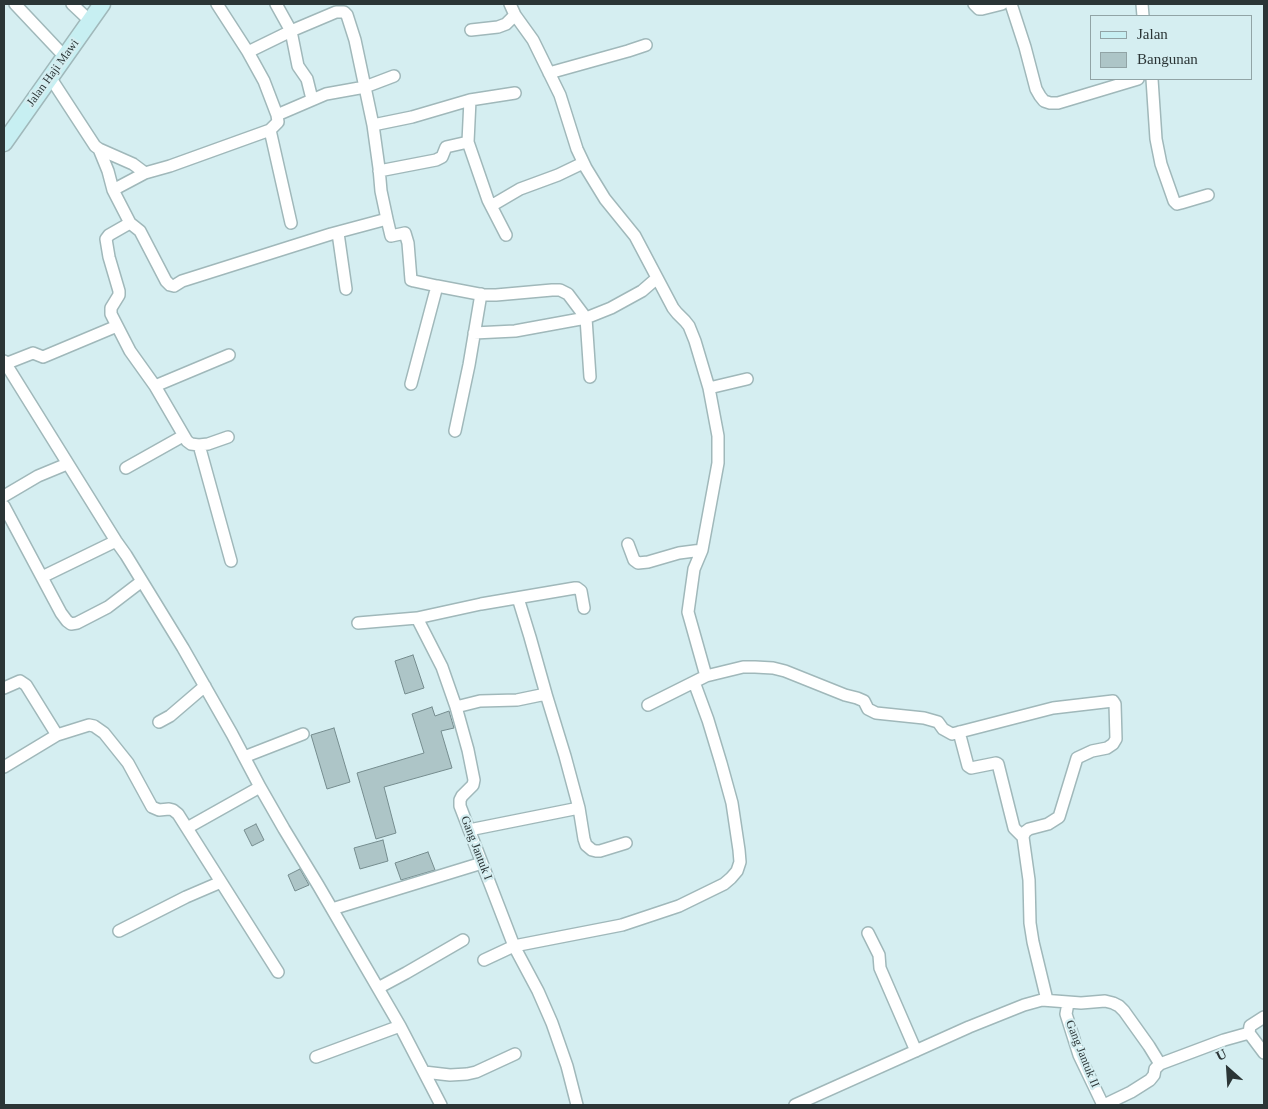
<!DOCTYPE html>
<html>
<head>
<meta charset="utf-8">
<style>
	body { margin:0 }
	#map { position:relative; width:1268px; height:1109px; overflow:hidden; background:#d5eef1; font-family:Georgia,serif }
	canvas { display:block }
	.frame { position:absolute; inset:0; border:5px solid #2b3536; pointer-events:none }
	.legend { position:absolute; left:1090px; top:15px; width:162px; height:65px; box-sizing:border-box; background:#d5eef1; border:1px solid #91a4a6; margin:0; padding:6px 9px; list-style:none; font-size:15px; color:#2b3536 }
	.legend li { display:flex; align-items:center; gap:10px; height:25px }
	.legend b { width:25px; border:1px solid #91a4a6 }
	.north { position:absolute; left:1203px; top:1044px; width:50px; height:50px; -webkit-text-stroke:4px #d5eef1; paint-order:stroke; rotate:334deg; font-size:14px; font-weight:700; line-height:20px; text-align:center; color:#2b3536 }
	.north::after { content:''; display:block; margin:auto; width:18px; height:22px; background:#2b3536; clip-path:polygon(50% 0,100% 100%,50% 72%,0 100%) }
</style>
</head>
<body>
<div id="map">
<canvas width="1268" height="1109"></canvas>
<div class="frame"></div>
<ul class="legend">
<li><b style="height:6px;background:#c7eff2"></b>Jalan</li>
<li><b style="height:14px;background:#adc5c7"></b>Bangunan</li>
</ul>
<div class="north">U</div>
</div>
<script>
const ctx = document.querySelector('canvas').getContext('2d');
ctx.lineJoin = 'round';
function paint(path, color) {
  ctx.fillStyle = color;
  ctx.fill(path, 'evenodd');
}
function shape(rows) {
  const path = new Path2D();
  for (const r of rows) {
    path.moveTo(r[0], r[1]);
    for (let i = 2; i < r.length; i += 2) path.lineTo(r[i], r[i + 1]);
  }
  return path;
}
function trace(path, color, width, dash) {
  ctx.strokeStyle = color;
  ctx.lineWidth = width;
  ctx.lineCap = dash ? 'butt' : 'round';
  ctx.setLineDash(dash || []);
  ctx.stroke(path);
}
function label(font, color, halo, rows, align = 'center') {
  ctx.font = font + ' Georgia,serif';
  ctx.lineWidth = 4.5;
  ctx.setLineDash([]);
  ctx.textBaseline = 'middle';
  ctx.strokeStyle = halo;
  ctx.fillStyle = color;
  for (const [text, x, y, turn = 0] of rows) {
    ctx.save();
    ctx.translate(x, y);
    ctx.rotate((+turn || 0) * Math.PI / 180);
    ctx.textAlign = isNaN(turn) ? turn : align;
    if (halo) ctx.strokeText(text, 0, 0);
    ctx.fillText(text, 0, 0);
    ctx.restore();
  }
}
const building = shape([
	[413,655,424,688,405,694,395,661,413,655],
	[432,707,435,716,449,711,454,728,441,731,452,768,384,787,396,833,376,839,357,773,424,753,412,714,432,707],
	[334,728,350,782,327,789,311,735,334,728],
	[256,824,264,840,252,846,244,830,256,824],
	[383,840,388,861,360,869,354,848,383,840],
	[428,852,435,870,401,880,395,863,428,852],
	[300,869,309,885,295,891,288,875,300,869]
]);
paint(building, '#adc5c7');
trace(building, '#758c8e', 1);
const street = shape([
	[15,4,65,57],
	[72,4,90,21],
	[276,4,291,31,298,66,307,79,312,99],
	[510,4,515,15,533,40,560,95,577,149,586,168,605,199,635,236,673,308,677,313,685,321,689,326,695,341,709,388,718,436,718,463,702,550,694,569,688,612,706,676],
	[974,4,979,9,982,9,1002,4],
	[1011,4,1025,47,1036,89,1040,96,1044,101,1050,103,1058,103,1138,79],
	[1142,4,1143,16],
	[471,30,498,27,506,24,515,15],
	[549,73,628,51,646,45],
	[50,77,95,146,99,149,108,171,113,190,130,223,140,231,166,281,170,285,174,286,182,281,331,234,387,219,381,191,379,168,373,125,355,40,347,15,344,12,336,12,291,31,248,52],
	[1152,79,1156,139,1161,164,1174,201,1177,204,1181,203,1208,195],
	[470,100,468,142,488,200,506,235],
	[277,115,326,94,365,87,394,76],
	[373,125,412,117,470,100,515,93],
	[270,130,291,223],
	[99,149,133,164,145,173],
	[379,171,436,160,442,157,446,147,468,142],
	[113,190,145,173,170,166,270,130,278,122,277,115,264,81,248,52,217,4],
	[491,206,520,189,558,175,583,163],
	[387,219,391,236,405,233,408,243,411,280,414,281,437,286],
	[130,223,109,235,106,239,109,257,119,291,119,295,111,308,111,314,130,351,155,386,187,441,191,444,199,445,208,444,228,437],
	[338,233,346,289],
	[474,333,515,331,586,318,590,377],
	[4,361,116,541,126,555,183,648,232,734,260,787,284,829,318,885,400,1026,441,1105],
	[5,364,33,353,43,357,117,326],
	[411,384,437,286,484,295,496,295,552,290,560,290,568,294,586,318,611,308,642,291,657,278],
	[155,386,229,355],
	[709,388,747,379],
	[455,431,469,365,481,294],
	[199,445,231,561],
	[126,468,183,436],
	[4,496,38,476,67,464],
	[4,506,61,613,67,621,71,624,77,623,108,607,142,581],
	[628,544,634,560,638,563,648,562,679,553,702,550],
	[42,577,116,541],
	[417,618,481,604,575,588,577,588,581,591,584,608],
	[358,623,417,618,442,667,456,707,468,750,474,780,473,785,462,796,460,800,460,806,514,946,538,991,552,1023,567,1066,577,1105],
	[4,688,20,681,26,685,57,735,4,767],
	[546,694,565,756,579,808,584,839,586,845,592,850,596,851,600,851,626,843],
	[648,705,706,676,743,667,755,667,773,668,785,671,845,695,857,698,864,701,868,709,876,713,924,718,938,722,943,729,952,734,1053,708,1113,701,1115,704,1116,739,1113,744,1107,748,1092,751,1077,758,1059,817,1048,824,1029,829,1025,832,1023,837,1029,880,1030,923,1033,942,1047,1000],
	[456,707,480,701,517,700,546,694,530,637,518,598],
	[159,722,170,716,205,686],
	[959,732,968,766,971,768,996,763,998,764,1014,828,1023,837],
	[57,735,89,725,94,726,104,733,128,763,152,807,159,810,169,809,173,810,178,814,278,972],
	[244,757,303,734],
	[187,828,260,787],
	[469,830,579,808],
	[332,909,482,863],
	[119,931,186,897,221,882],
	[868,933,879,955,880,968,916,1051],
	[484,960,514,946,622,925,679,906,724,884,731,878,737,871,740,862,739,850,732,803,721,763,708,720,694,682],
	[378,988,406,973,463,940],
	[1068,1003,1066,1014,1079,1055,1103,1105],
	[1249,1033,1250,1026,1264,1017],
	[316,1057,400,1026],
	[424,1072,450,1075,467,1074,476,1072,515,1054],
	[795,1105,969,1027,1024,1005,1042,1000,1081,1003,1105,1001,1113,1003,1119,1006,1124,1011,1149,1046,1160,1064,1224,1040,1249,1033,1264,1053],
	[1104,1105,1131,1092,1150,1080,1154,1075,1155,1069,1160,1064]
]);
const secondary = shape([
	[4,143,102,4]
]);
trace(street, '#a0b8ba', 14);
trace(secondary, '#a0b8ba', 19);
trace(street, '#fff', 11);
trace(secondary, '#c7eff2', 16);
label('12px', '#2b3536', '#d5eef1', [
	["Jalan Haji Mawi",53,73,-54],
	["Gang Jantuk I",476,848,69],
	["Gang Jantuk II",1082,1054,68]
]);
</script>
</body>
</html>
